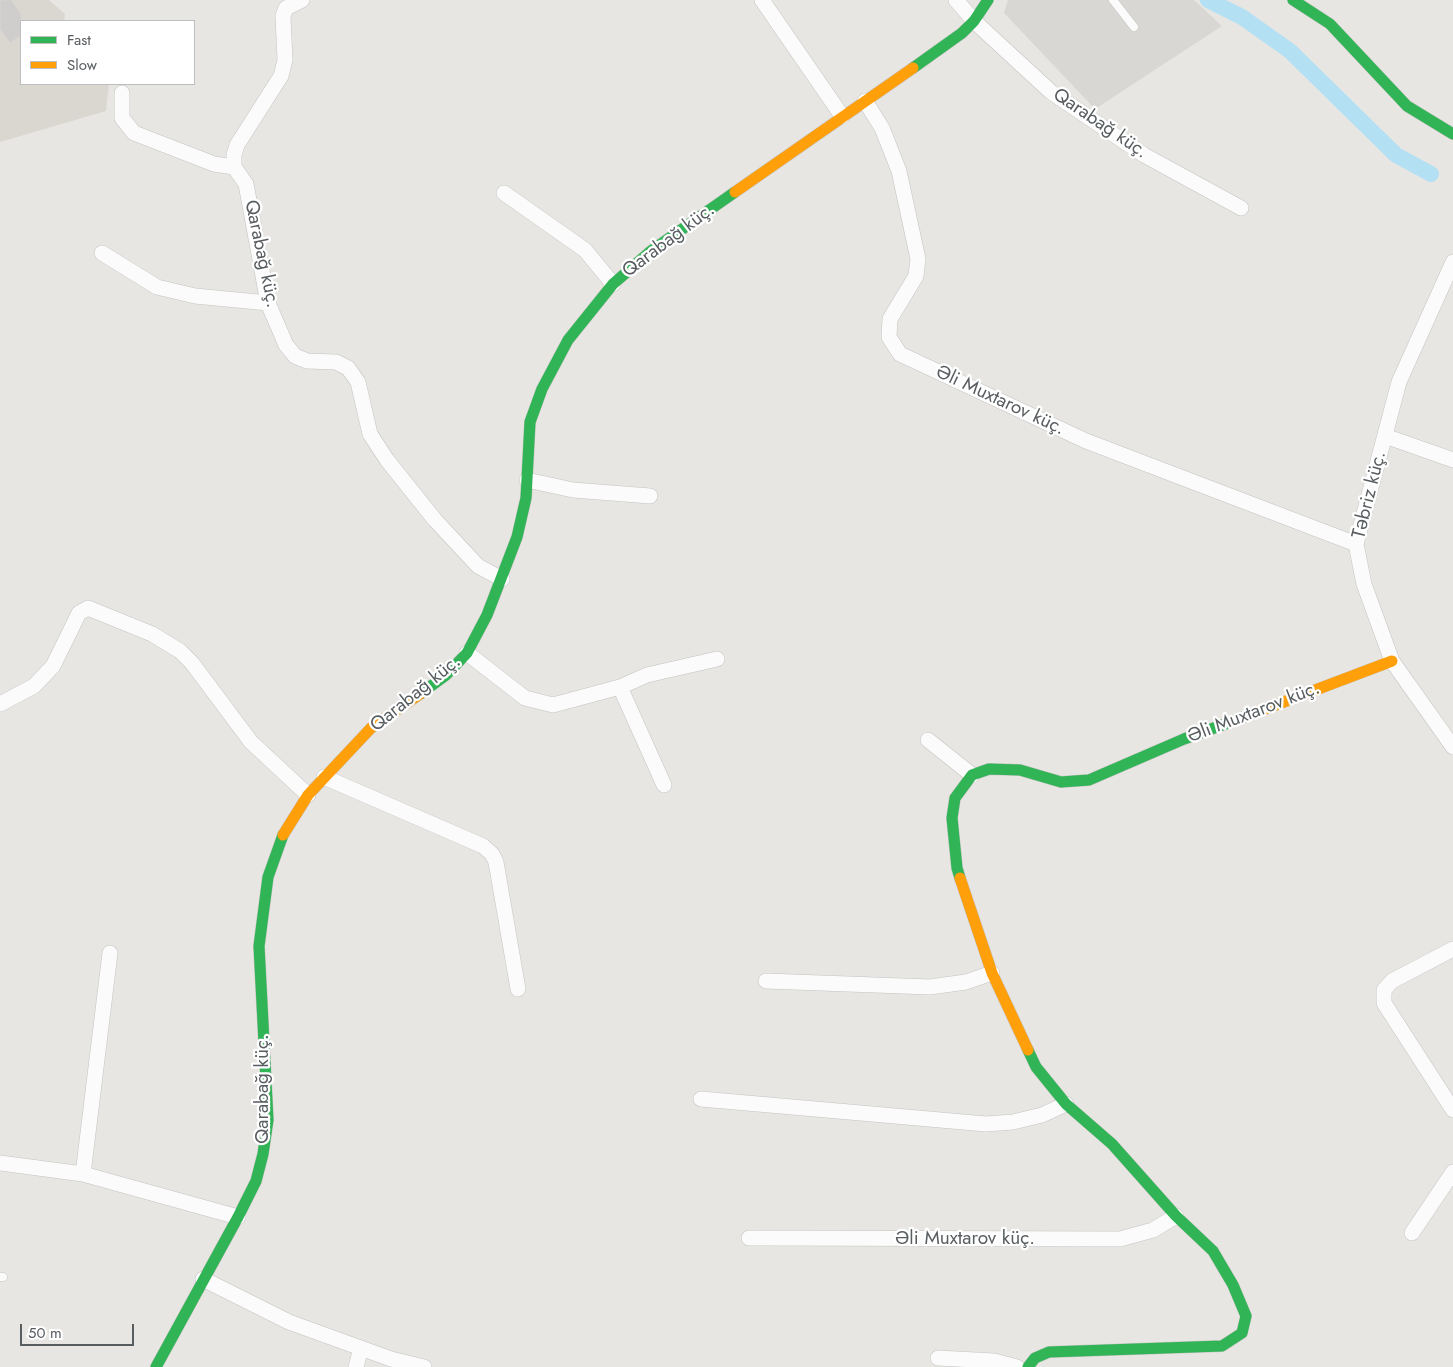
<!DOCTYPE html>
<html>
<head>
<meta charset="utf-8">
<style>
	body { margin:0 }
	#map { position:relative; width:1453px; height:1367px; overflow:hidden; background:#e8e6e2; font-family:Jost,sans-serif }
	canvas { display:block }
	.legend { position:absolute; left:20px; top:20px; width:175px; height:65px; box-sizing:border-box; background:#fff; border:1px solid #bcbebf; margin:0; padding:6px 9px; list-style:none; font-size:15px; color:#585d60 }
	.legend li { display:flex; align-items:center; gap:10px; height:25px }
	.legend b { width:25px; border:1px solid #bcbebf }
	.scale { position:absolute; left:20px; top:1324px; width:114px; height:22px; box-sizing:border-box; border:2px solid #585d60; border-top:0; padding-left:6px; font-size:15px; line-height:18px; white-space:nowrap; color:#585d60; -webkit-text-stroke:4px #fff; paint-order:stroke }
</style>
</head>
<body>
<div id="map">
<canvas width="1453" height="1367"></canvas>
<ul class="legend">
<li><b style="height:6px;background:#30b455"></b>Fast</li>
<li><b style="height:6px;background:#ff9f0a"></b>Slow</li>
</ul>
<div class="scale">50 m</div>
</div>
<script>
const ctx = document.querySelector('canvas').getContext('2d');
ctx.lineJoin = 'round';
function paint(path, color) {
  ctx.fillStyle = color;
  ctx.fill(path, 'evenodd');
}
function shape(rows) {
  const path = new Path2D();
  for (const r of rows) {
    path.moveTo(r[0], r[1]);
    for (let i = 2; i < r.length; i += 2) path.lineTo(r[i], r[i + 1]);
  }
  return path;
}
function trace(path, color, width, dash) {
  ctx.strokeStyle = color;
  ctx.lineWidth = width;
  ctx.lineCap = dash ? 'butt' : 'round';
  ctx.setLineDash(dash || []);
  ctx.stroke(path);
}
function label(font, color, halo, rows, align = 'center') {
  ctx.font = font + ' Jost,sans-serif';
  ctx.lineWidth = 4.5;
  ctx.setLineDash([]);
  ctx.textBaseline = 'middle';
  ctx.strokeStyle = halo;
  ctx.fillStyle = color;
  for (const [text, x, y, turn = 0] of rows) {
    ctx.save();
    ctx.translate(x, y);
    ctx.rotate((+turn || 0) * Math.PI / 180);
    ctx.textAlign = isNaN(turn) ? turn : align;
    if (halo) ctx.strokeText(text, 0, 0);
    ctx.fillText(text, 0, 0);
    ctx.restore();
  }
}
paint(shape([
	[1008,0,1194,0,1222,26,1095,109,1004,13]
]), '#d9d7d3');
paint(shape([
	[0,0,49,0,65,14,64,21,21,21,21,84,109,84,106,111,0,142]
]), '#dad7d1');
trace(shape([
	[1208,0,1242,17,1290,51,1396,155,1431,174]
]), '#b4e0f4', 16);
const building = shape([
	[0,0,11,0,21,14,21,35,10,43,0,29,0,0]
]);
paint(building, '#d0cecc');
trace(building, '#d7d5d2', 1);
const lane = shape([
	[1113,0,1134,27],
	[0,1277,3,1277]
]);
const street = shape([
	[302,0,286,8,283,16,285,60,281,76,237,145,234,155,234,167,246,184,268,303,286,345,295,356,307,361,336,362,348,368,358,382,370,434,387,460,435,520,478,566,502,579],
	[762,0,842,116],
	[956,0,974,21,1051,92,1144,155,1241,208],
	[122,93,122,118,134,133,214,164,234,167],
	[865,101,882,128,899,171,918,259,916,276,890,319,889,337,900,354,1086,441,1356,544],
	[504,193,585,250,613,284],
	[102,253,157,287,195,296,268,303],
	[1453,262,1399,382,1356,544,1364,584,1392,661,1453,747],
	[1385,436,1453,460],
	[527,480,573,490,650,496],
	[467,653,525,698,553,705,620,687,647,675,717,659],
	[620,687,664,785],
	[0,704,34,686,53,666,79,613,88,608,152,634,180,651,192,663,251,742,308,795],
	[928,740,972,775],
	[324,777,483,846,492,854,496,862,518,989],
	[1453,949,1392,981,1384,990,1384,1003,1453,1110],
	[766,981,930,987,966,982,992,973],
	[701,1099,986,1124,1013,1122,1042,1115,1066,1104],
	[0,1163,83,1174,238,1217],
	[83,1174,110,953],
	[1412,1233,1453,1172],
	[749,1238,1120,1239,1153,1230,1176,1216],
	[203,1279,289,1322,391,1359,424,1367],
	[938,1358,994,1361,1017,1367],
	[356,1367,361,1348]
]);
const fast = shape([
	[1293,0,1330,24,1407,106,1453,134],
	[913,68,962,33,974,21,988,0],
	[420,694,446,675,467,653,487,615,517,537,526,498,530,422,542,389,568,340,613,284,651,251,735,192],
	[960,878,957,868,952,818,955,798,972,775,989,769,1020,770,1061,782,1089,780,1184,739,1244,717],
	[156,1367,238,1217,256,1181,263,1154,268,1120,259,946,268,877,283,835],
	[1028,1367,1035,1358,1049,1352,1222,1346,1242,1333,1246,1316,1233,1285,1213,1251,1176,1216,1112,1144,1066,1104,1036,1067,1028,1050]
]);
const slow = shape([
	[735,192,913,68],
	[1244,717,1392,661],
	[283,835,308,795,371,728,420,694],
	[960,878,992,973,1028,1050]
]);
trace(lane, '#c3c3c2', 9);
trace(street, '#c3c3c2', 16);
trace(fast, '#c4c4c4', 12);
trace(slow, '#c4c4c4', 12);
trace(lane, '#fcfbfb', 8);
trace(street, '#fcfbfb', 15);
trace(fast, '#30b455', 11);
trace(slow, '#ff9f0a', 11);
label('19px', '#585d60', '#fff', [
	["Qarabağ küç.",1100,124,34],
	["Qarabağ küç.",669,241,-37],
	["Qarabağ küç.",261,254,78],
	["Əli Muxtarov küç.",1000,401,25],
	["Təbriz küç.",1370,495,-76],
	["Qarabağ küç.",416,694,-39],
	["Əli Muxtarov küç.",1254,713,-21],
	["Qarabağ küç.",263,1089,-90],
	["Əli Muxtarov küç.",965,1239]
]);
</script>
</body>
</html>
